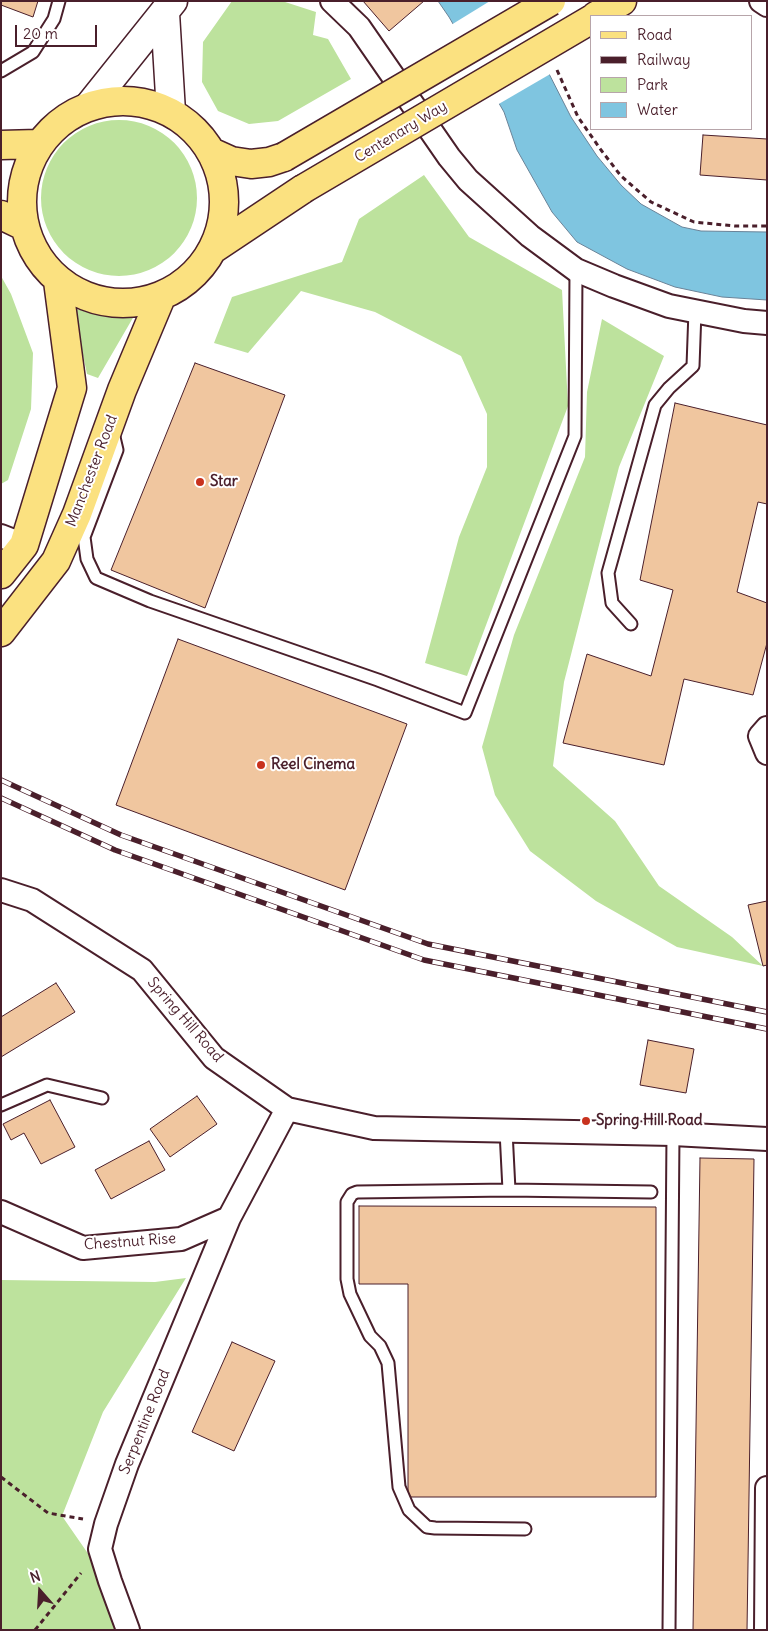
<!DOCTYPE html>
<html>
<head>
<meta charset="utf-8">
<style>
	body { margin:0 }
	#map { position:relative; width:768px; height:1631px; overflow:hidden; background:#fff; font-family:Delius,sans-serif }
	canvas { display:block }
	.frame { position:absolute; inset:0; border:2px solid #4a1f2b; pointer-events:none }
	.legend { position:absolute; left:590px; top:15px; width:162px; height:115px; box-sizing:border-box; background:#fff; border:1px solid #b7a5aa; margin:0; padding:6px 9px; list-style:none; font-size:15px; color:#4a1f2b }
	.legend li { display:flex; align-items:center; gap:10px; height:25px }
	.legend b { width:25px; border:1px solid #b7a5aa }
	.north { position:absolute; left:15px; top:1566px; width:50px; height:50px; -webkit-text-stroke:4px #fff; paint-order:stroke; rotate:341deg; font-size:14px; font-weight:700; line-height:20px; text-align:center; color:#4a1f2b }
	.north::after { content:''; display:block; margin:auto; width:18px; height:22px; background:#4a1f2b; clip-path:polygon(50% 0,100% 100%,50% 72%,0 100%) }
	.scale { position:absolute; left:15px; top:25px; width:82px; height:22px; box-sizing:border-box; border:2px solid #4a1f2b; border-top:0; padding-left:6px; font-size:15px; line-height:18px; white-space:nowrap; color:#4a1f2b; -webkit-text-stroke:4px #fff; paint-order:stroke }
</style>
</head>
<body>
<div id="map">
<canvas width="768" height="1631"></canvas>
<div class="frame"></div>
<ul class="legend">
<li><b style="height:6px;background:#fbe180"></b>Road</li>
<li><b style="height:6px;background:#4a1f2b"></b>Railway</li>
<li><b style="height:14px;background:#bde29d"></b>Park</li>
<li><b style="height:14px;background:#7fc5e0"></b>Water</li>
</ul>
<div class="north">N</div>
<div class="scale">20 m</div>
</div>
<script>
const ctx = document.querySelector('canvas').getContext('2d');
ctx.lineJoin = 'round';
function paint(path, color) {
  ctx.fillStyle = color;
  ctx.fill(path, 'evenodd');
}
function shape(rows) {
  const path = new Path2D();
  for (const r of rows) {
    if (r.length === 3) {
      path.moveTo(r[0] + r[2], r[1]);
      path.arc(r[0], r[1], r[2], 0, 2 * Math.PI);
      continue;
    }
    path.moveTo(r[0], r[1]);
    for (let i = 2; i < r.length; i += 2) path.lineTo(r[i], r[i + 1]);
  }
  return path;
}
function trace(path, color, width, dash) {
  ctx.strokeStyle = color;
  ctx.lineWidth = width;
  ctx.lineCap = dash ? 'butt' : 'round';
  ctx.setLineDash(dash || []);
  ctx.stroke(path);
}
function label(font, color, halo, rows, align = 'center') {
  ctx.font = font + ' Delius,sans-serif';
  ctx.lineWidth = 4;
  ctx.setLineDash([]);
  ctx.textBaseline = 'middle';
  ctx.strokeStyle = halo;
  ctx.fillStyle = color;
  for (const [text, x, y, turn = 0] of rows) {
    ctx.save();
    ctx.translate(x, y);
    ctx.rotate((+turn || 0) * Math.PI / 180);
    ctx.textAlign = isNaN(turn) ? turn : align;
    if (halo) ctx.strokeText(text, 0, 0);
    ctx.fillText(text, 0, 0);
    ctx.restore();
  }
}
paint(shape([
	[232,1,282,1,316,12,313,35,328,39,351,79,278,121,249,124,218,111,202,82,203,42],
	[119,198,78],
	[424,175,469,237,562,290,568,406,467,676,425,663,459,537,487,467,487,414,461,356,375,312,301,291,248,353,214,343,232,297,342,262,359,219],
	[1,276,11,294,33,353,31,409,8,480,1,484],
	[73,308,102,316,134,316,98,378,87,374],
	[602,319,664,356,619,467,564,682,553,766,615,821,659,886,732,937,763,966,677,947,596,901,530,851,495,795,482,747,514,635,585,457,587,392],
	[186,1278,103,1412,62,1516,98,1568,118,1630,1,1630,1,1280,155,1282]
]), '#bde29d');
const water = shape([
	[438,1,512,1,571,117,597,156,621,185,641,204,682,227,701,231,767,232,767,300,722,297,675,287,627,269,577,242,552,212,517,150,504,112,449,17,438,1]
]);
paint(water, '#7fc5e0');
trace(water, '#6a8398', 1);
paint(shape([
	[490,1,515,1,552,73,497,105,451,25]
]), '#fff');
const building = shape([
	[1,1,38,1,33,17,1,5,1,1],
	[363,1,424,1,389,31,363,1],
	[703,135,767,139,767,180,700,175,703,135],
	[195,363,285,395,205,608,111,570,195,363],
	[675,403,767,425,767,504,758,502,737,592,767,603,767,643,753,695,684,679,664,765,563,743,587,654,651,676,673,590,640,580,675,403],
	[178,639,407,724,345,890,116,805,178,639],
	[767,901,767,965,763,966,748,905,767,901],
	[56,983,75,1012,1,1057,1,1017,56,983],
	[648,1040,694,1049,686,1093,640,1085,648,1040],
	[197,1096,217,1124,170,1157,150,1129,197,1096],
	[50,1100,75,1147,41,1164,24,1133,11,1140,3,1124,50,1100],
	[149,1141,165,1170,111,1199,95,1170,149,1141],
	[700,1158,754,1159,747,1630,693,1630,700,1158],
	[359,1206,656,1207,656,1497,408,1497,408,1284,359,1284,359,1206],
	[232,1342,275,1361,234,1451,192,1432,232,1342]
]);
paint(building, '#f0c69f');
trace(building, '#4a1f2b', 1);
const service = shape([
	[1,71,33,52,54,19,59,1],
	[113,433,117,450,84,537,87,559,96,578,150,601,378,680,465,713,575,436,576,270],
	[631,624,612,603,608,573,655,405,669,388,693,366,695,311],
	[1,1105,47,1085,102,1098],
	[506,1131,509,1190,357,1192,352,1194,347,1202,347,1279,350,1294,370,1336,380,1346,388,1363,399,1487,409,1510,427,1527,435,1528,525,1529],
	[509,1190,651,1192],
	[669,1630,673,1134]
]);
const minor = shape([
	[332,1,359,27,449,157,468,180,530,236,576,270,614,286,669,306,744,321,767,323],
	[761,1,767,5],
	[1,536,24,545],
	[767,728,760,736,767,753],
	[1,890,32,900,142,970,214,1058,287,1109,374,1128,673,1134,767,1139],
	[1,1212,83,1248,181,1239,229,1218],
	[128,1630,110,1581,100,1549,106,1524,127,1464,229,1218,287,1109],
	[766,1630,767,1488]
]);
const secondary = shape([
	[165,13,171,112],
	[89,106,173,1]
]);
const primary = shape([
	[596,16,622,1],
	[123,202,101],
	[1,145,38,144],
	[211,152,231,161,251,164,269,162,284,157],
	[1,215,24,226],
	[213,249,303,189],
	[1,574,24,545,72,388,58,281],
	[1,632,56,561,77,514,122,390,161,297]
]);
trace(service, '#4a1f2b', 15);
trace(minor, '#4a1f2b', 26);
trace(secondary, '#4a1f2b', 31);
trace(primary, '#4a1f2b', 31);
trace(shape([
	[557,70,578,117,601,150,621,176,651,202,694,222,735,226,767,226],
	[1,1477,48,1513,83,1519],
	[35,1630,81,1573]
]), '#4a1f2b', 3, [5, 4]);
trace(service, '#fff', 11);
trace(minor, '#fff', 22);
trace(secondary, '#fff', 28);
trace(primary, '#fbe180', 28);
const rail = shape([
	[1,780,121,835,428,944,767,1012],
	[1,798,115,850,424,960,767,1029]
]);
trace(rail, '#4a1f2b', 5.5);
trace(rail, '#fff', 4, [11]);
const primaryBridge = shape([
	[284,157,551,1],
	[303,189,592,19]
]);
trace(primaryBridge, '#4a1f2b', 31, []);
trace(primaryBridge, '#fbe180', 28);
for (const [x, y, r, color] of [
	[200,482,5,"#c8321e"],
	[261,765,5,"#c8321e"],
	[586,1121,5,"#c8321e"]
]) {
  const dot = new Path2D();
  dot.arc(x, y, r, 0, 2 * Math.PI);
  ctx.fillStyle = color;
  ctx.fill(dot);
  trace(dot, '#fff', 2);
}
label('15px', '#4a1f2b', '#fff', [
	["Centenary Way",401,132,-31],
	["Manchester Road",92,471,-69],
	["Spring Hill Road",185,1020,49],
	["Chestnut Rise",130,1242,-4],
	["Serpentine Road",145,1422,-68]
]);
label('bold 15px', '#4a1f2b', '#fff', [
	["Star",210,482],
	["Reel Cinema",271,765],
	["Spring Hill Road",596,1121]
], 'left');
</script>
</body>
</html>
